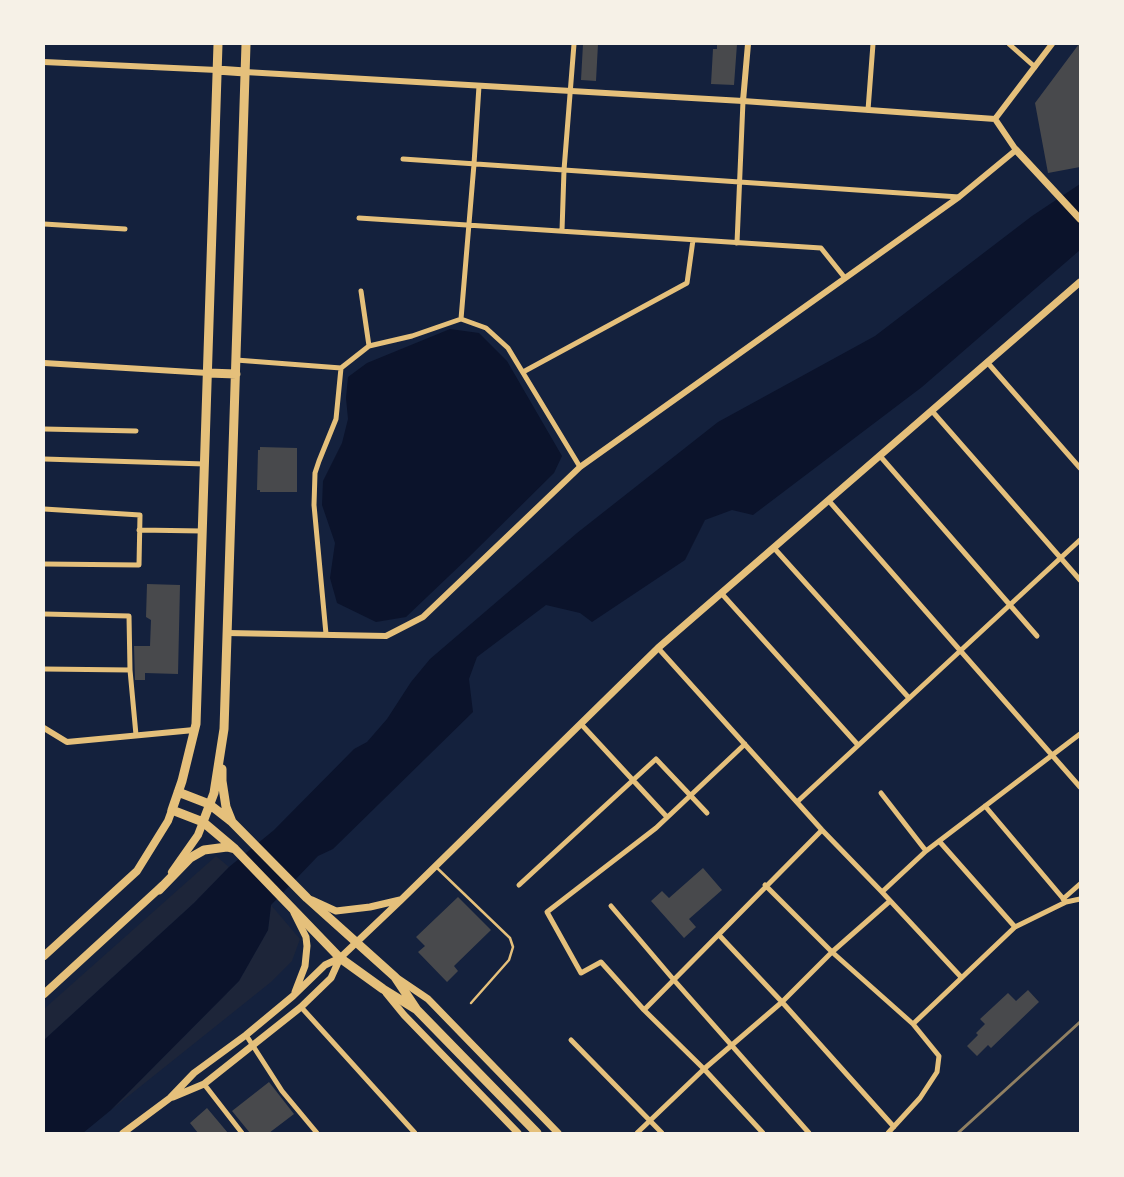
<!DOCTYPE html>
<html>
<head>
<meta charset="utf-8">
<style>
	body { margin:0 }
	#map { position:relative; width:1124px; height:1177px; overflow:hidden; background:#14213d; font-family:"DM Sans",sans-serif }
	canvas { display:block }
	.frame { position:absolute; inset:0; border:45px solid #f6f1e7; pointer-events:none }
</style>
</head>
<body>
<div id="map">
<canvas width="1124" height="1177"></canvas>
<div class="frame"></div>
</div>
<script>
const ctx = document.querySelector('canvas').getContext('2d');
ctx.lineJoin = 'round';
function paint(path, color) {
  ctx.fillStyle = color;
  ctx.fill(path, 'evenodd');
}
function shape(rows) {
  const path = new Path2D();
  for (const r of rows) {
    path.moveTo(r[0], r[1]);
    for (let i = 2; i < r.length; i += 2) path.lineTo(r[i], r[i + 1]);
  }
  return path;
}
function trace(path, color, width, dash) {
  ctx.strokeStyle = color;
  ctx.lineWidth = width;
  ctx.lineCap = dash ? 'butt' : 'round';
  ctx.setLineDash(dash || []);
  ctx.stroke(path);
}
paint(shape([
	[216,856,229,867,194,903,44,1040,44,1009],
	[271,905,300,939,292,961,271,982,111,1110,239,981,268,930]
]), '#1d2539');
paint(shape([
	[1080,184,1080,250,922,387,753,515,732,510,705,520,685,560,592,622,580,613,546,605,477,657,469,679,473,712,333,849,318,856,271,905,268,930,239,981,111,1110,83,1133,44,1133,44,1040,194,903,229,867,274,830,354,749,367,742,387,719,411,682,430,659,577,533,718,422,875,336,1032,216],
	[450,329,479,333,507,361,562,456,554,473,469,557,406,617,376,622,337,603,330,578,335,543,322,505,323,481,342,443,348,419,346,398,348,377,367,363]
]), '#0b132b');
paint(shape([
	[583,44,598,44,596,81,581,80],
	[717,44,737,44,734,85,711,84,713,49,717,49],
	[1079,44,1080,44,1080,167,1048,173,1035,103],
	[260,447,297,448,297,492,260,492,260,490,257,490,258,450,260,450],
	[147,584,180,585,178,674,145,673,145,680,135,680,134,646,150,646,151,620,146,617],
	[703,868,722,890,689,919,696,927,684,938,651,901,662,891,669,898],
	[458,897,491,930,454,966,458,971,447,982,418,952,425,946,416,937],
	[1028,990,1039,1002,991,1048,988,1045,977,1056,967,1046,978,1035,976,1033,985,1024,980,1019,1008,993,1016,1001],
	[269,1082,294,1114,269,1133,250,1133,232,1111],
	[207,1108,228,1133,198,1133,190,1123]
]), '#48494c');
trace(shape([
	[436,867,510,938,513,947,509,960,471,1003]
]), '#e5c07b', 2.5);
trace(shape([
	[1009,44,1035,67],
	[868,110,873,44],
	[403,159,959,197],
	[359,218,821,248,845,278],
	[44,224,125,229],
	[562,231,564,170,574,44],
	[737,243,743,101],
	[361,291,369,346],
	[461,319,474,164,479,86],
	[236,360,341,368,369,346,412,336,461,319,486,328,508,348,580,467],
	[987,362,1080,468],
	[523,372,687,283,693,240],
	[932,411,1080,580],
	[44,429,136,431],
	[880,456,1037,636],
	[44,459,205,464],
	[829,501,1080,787],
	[44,509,140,515,139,565,44,564],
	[139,530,202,531],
	[774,548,909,698],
	[722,594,858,745],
	[44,614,129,616,130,670,136,735],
	[326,634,314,505,315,473,319,461,336,419,341,368],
	[658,648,822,830,882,892,961,977],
	[44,669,130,670],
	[581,724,667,817],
	[745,744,656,828,547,912,581,973,601,962,644,1010,704,1069,763,1133],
	[881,793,926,851],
	[797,802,1080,540],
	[985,806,1066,902],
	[939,841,1015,927],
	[519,885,656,759,707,813],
	[765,885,832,952,913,1024],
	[882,892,926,851,1080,734],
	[1063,899,1080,884],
	[611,906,673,979,809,1133],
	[719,935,782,1002,894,1127],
	[301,1007,415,1133],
	[644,1010,822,830],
	[246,1035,282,1091,317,1133],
	[571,1040,662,1133],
	[204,1084,242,1133],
	[637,1133,704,1069,782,1002,832,952,890,901],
	[888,1133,920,1098,937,1072,939,1056,913,1024,1015,927,1066,902,1080,899]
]), '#e5c07b', 5);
trace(shape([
	[44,62,217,70],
	[245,72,743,101,995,119,1052,44],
	[743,101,748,44],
	[44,363,208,373],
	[227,633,386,636,423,617,580,467,959,197,1016,150,995,119],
	[44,728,67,742,194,730]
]), '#e5c07b', 6);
trace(shape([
	[1016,150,1080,219],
	[312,900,336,911,370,907,400,900],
	[294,913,306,937,307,946,305,966,295,992],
	[397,978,428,999,558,1133],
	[386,993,404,1015,518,1133],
	[173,1097,204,1084,301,1007,331,978,340,958],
	[123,1133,170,1098,194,1073,246,1035,293,996,325,965,340,958,401,900,658,648,1080,282]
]), '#e5c07b', 7);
trace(shape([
	[172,872,198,835,203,822],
	[44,956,137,871,168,821,172,810],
	[44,994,162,886]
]), '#e5c07b', 8);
trace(shape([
	[218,44,196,724,182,781,172,810,203,822,235,849,340,958,383,989,417,1010],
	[217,70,245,72],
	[208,373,236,374],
	[222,769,222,781,226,807,232,822],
	[178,792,209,804,232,822,307,898,395,977,417,1010,537,1133],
	[203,822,214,793,224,729,246,44],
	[159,890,190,858,204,850,227,847,235,849]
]), '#e5c07b', 9);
trace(shape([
	[958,1133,1080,1022]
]), '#918062', 3);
</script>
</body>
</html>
